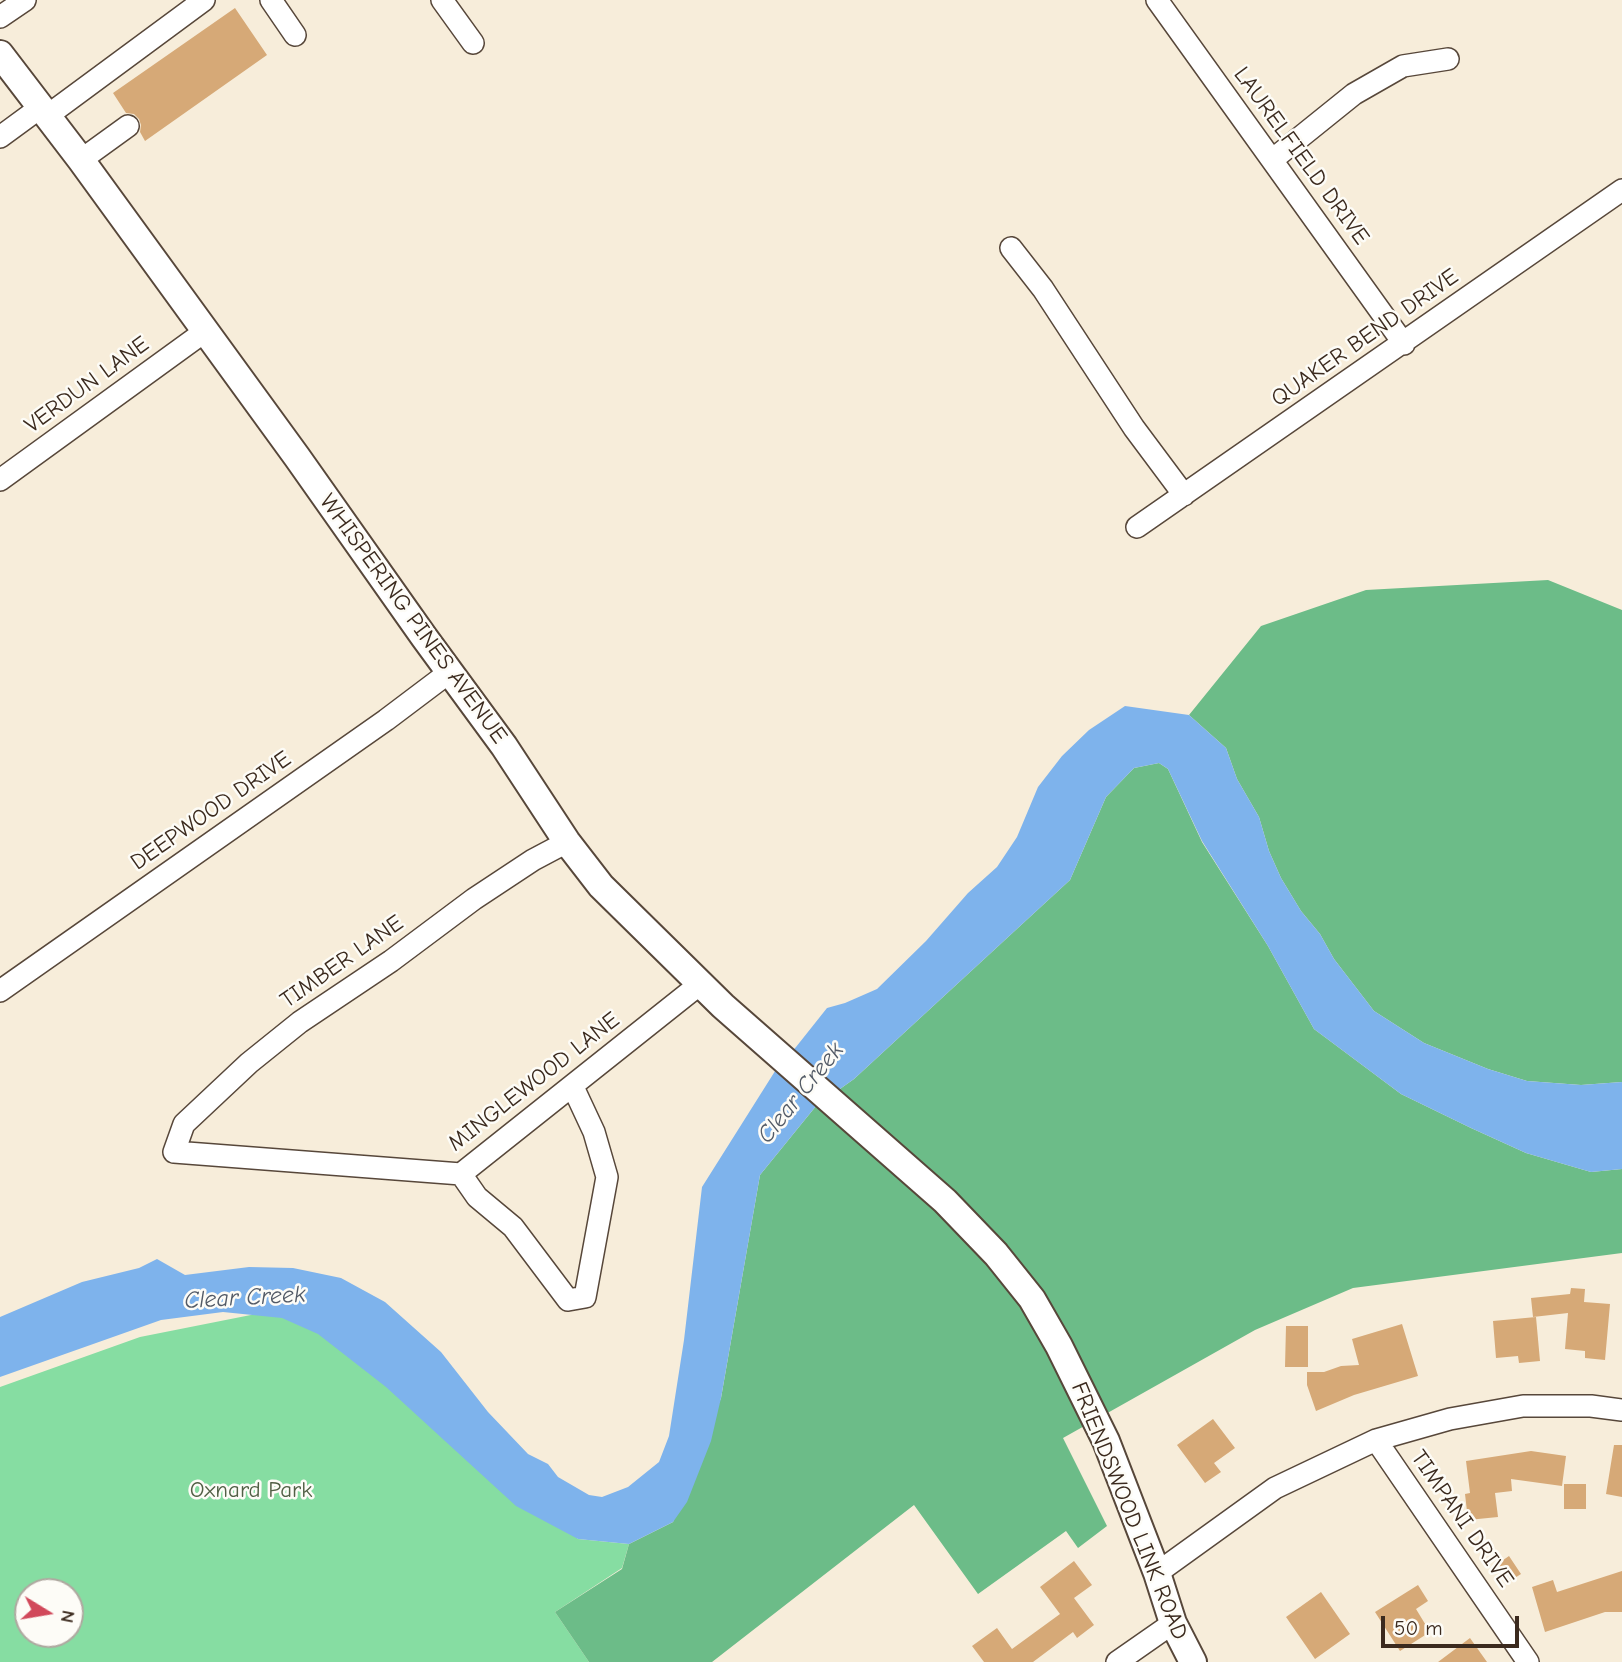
<!DOCTYPE html>
<html>
<head>
<meta charset="utf-8">
<style>
	body { margin:0 }
	#map { position:relative; width:1622px; height:1662px; overflow:hidden; background:#f7edda; font-family:"Comic Neue",sans-serif }
	canvas { display:block }
	.north { position:absolute; left:14px; top:1578px; width:70px; height:70px; box-sizing:border-box; background:#fdfcf7; border:2px solid #afa8a0; border-radius:50%; rotate:101deg; font-size:19px; font-weight:700; line-height:28px; text-align:center; color:#3b2a1e }
	.north::after { content:''; display:block; margin:auto; width:24px; height:32px; background:#d1495b; clip-path:polygon(50% 0,100% 100%,50% 72%,0 100%) }
	.scale { position:absolute; left:1381px; top:1616px; width:138px; height:32px; box-sizing:border-box; border:4px solid #3b2a1e; border-top:0; padding-left:9px; font-size:21px; line-height:24px; white-space:nowrap; color:#3b2a1e; -webkit-text-stroke:5px #fdfcf7; paint-order:stroke }
</style>
</head>
<body>
<div id="map">
<canvas width="1622" height="1662"></canvas>
<div class="north">N</div>
<div class="scale">50 m</div>
</div>
<script>
const ctx = document.querySelector('canvas').getContext('2d');
ctx.lineJoin = 'round';
function paint(path, color) {
  ctx.fillStyle = color;
  ctx.fill(path, 'evenodd');
}
function shape(rows) {
  const path = new Path2D();
  for (const r of rows) {
    path.moveTo(r[0], r[1]);
    for (let i = 2; i < r.length; i += 2) path.lineTo(r[i], r[i + 1]);
  }
  return path;
}
function trace(path, color, width, dash) {
  ctx.strokeStyle = color;
  ctx.lineWidth = width;
  ctx.lineCap = dash ? 'butt' : 'round';
  ctx.setLineDash(dash || []);
  ctx.stroke(path);
}
function label(font, color, halo, rows, align = 'center') {
  ctx.font = font + ' "Comic Neue",sans-serif';
  ctx.lineWidth = 5;
  ctx.setLineDash([]);
  ctx.textBaseline = 'middle';
  ctx.strokeStyle = halo;
  ctx.fillStyle = color;
  for (const [text, x, y, turn = 0] of rows) {
    ctx.save();
    ctx.translate(x, y);
    ctx.rotate((+turn || 0) * Math.PI / 180);
    ctx.textAlign = isNaN(turn) ? turn : align;
    if (halo) ctx.strokeText(text, 0, 0);
    ctx.fillText(text, 0, 0);
    ctx.restore();
  }
}
paint(shape([
	[281,1309,359,1351,578,1539,629,1544,622,1568,555,1612,589,1662,0,1662,0,1387,140,1337],
	[28,1592,70,1592,70,1634,28,1634]
]), '#86dda2');
paint(shape([
	[1548,580,1622,610,1622,1082,1581,1085,1527,1081,1488,1069,1424,1043,1374,1011,1334,959,1320,934,1301,911,1281,878,1269,851,1259,817,1237,779,1226,748,1189,715,1261,626,1366,590],
	[1159,763,1168,769,1202,842,1268,946,1314,1029,1401,1094,1471,1128,1526,1153,1591,1172,1622,1169,1622,1253,1353,1288,1255,1330,1063,1438,1107,1526,1078,1548,1066,1531,978,1594,914,1505,712,1662,589,1662,555,1612,622,1569,629,1544,673,1522,721,1398,760,1175,816,1106,854,1079,1070,880,1106,797,1134,768]
]), '#6cbc88');
paint(shape([
	[1125,706,1189,715,1226,748,1237,779,1259,817,1269,851,1281,878,1301,911,1320,934,1334,959,1374,1011,1424,1043,1488,1069,1527,1081,1581,1085,1622,1082,1622,1169,1591,1172,1526,1153,1471,1128,1401,1094,1314,1029,1268,946,1202,841,1168,769,1159,763,1134,768,1106,797,1070,880,854,1079,816,1106,760,1175,721,1398,711,1441,687,1502,673,1522,629,1544,578,1539,516,1506,386,1387,318,1334,282,1318,223,1312,161,1320,0,1377,0,1317,82,1282,139,1268,157,1259,185,1275,249,1267,293,1268,341,1278,385,1302,441,1352,488,1412,528,1454,548,1464,558,1477,589,1495,602,1497,628,1487,659,1462,669,1436,684,1340,702,1187,777,1068,796,1047,827,1008,845,1003,877,989,926,941,968,893,997,867,1017,837,1038,787,1062,756,1089,730]
]), '#7eb3ec');
paint(shape([
	[235,8,267,55,145,141,140,132,141,125,139,119,134,114,126,113,113,93],
	[1571,1288,1585,1289,1584,1302,1610,1304,1605,1360,1585,1358,1585,1351,1565,1349,1568,1313,1533,1317,1531,1298,1570,1294],
	[1536,1317,1540,1361,1519,1363,1518,1356,1496,1358,1493,1321],
	[1402,1324,1418,1376,1354,1395,1316,1411,1307,1385,1307,1372,1324,1372,1341,1366,1359,1365,1352,1339],
	[1286,1326,1308,1326,1308,1367,1285,1367],
	[1213,1419,1235,1448,1214,1463,1221,1472,1205,1483,1177,1445],
	[1614,1445,1622,1445,1622,1497,1606,1494],
	[1531,1451,1566,1456,1562,1486,1511,1479,1512,1491,1495,1493,1498,1517,1468,1520,1465,1494,1470,1493,1466,1461],
	[1564,1484,1586,1484,1586,1509,1564,1509],
	[1509,1556,1521,1574,1507,1583,1496,1565],
	[1074,1561,1092,1585,1074,1598,1094,1625,1077,1638,1073,1632,1033,1662,984,1662,972,1646,997,1628,1012,1649,1060,1614,1040,1587],
	[1622,1571,1622,1612,1605,1612,1545,1632,1532,1587,1553,1580,1557,1592],
	[1418,1585,1428,1601,1416,1609,1430,1632,1400,1651,1375,1612],
	[1321,1592,1350,1634,1315,1659,1286,1617],
	[1470,1638,1487,1662,1438,1662]
]), '#d6a977');
const minor = shape([
	[271,0,295,35],
	[442,0,473,43],
	[1157,0,1404,344],
	[0,17,25,0],
	[47,116,204,0],
	[0,137,41,107],
	[81,160,128,126],
	[1272,160,1354,94,1403,66,1448,59],
	[1011,248,1043,289,1134,428,1184,495],
	[0,480,204,332],
	[1137,527,1622,190],
	[567,842,533,860,474,899,391,961,300,1022,249,1063,184,1124,174,1152,461,1174,700,984],
	[0,991,386,720,451,671],
	[461,1174,477,1197,513,1227,568,1300,585,1297,607,1177,594,1132,573,1087],
	[1376,1440,1528,1662],
	[1157,1573,1275,1488,1376,1440,1450,1419,1523,1406,1591,1406,1622,1410],
	[1117,1662,1173,1623]
]);
const major = shape([
	[0,54,81,160,297,457,424,637,504,746,567,842,601,886,723,1006,945,1201,996,1254,1032,1299,1059,1346,1106,1441,1157,1573,1173,1623,1193,1662]
]);
trace(minor, '#57473a', 24);
trace(major, '#57473a', 30);
trace(minor, '#fff', 21);
trace(major, '#fff', 26);
label('23px', '#3b2a1e', '#fdfcf7', [
	["LAURELFIELD DRIVE",1301,156,54],
	["QUAKER BEND DRIVE",1365,338,-35],
	["VERDUN LANE",87,385,-36],
	["WHISPERING PINES AVENUE",413,619,54],
	["DEEPWOOD DRIVE",211,811,-35],
	["TIMBER LANE",342,962,-35],
	["MINGLEWOOD LANE",534,1082,-38],
	["FRIENDSWOOD LINK ROAD",1129,1511,68],
	["TIMPANI DRIVE",1462,1519,55]
]);
label('23px', '#526046', '#fdfcf7', [
	["Oxnard Park",251,1490]
]);
label('italic 24px', '#525a66', '#fdfcf7', [
	["Clear Creek",801,1093,-51],
	["Clear Creek",245,1298,-3]
]);
</script>
</body>
</html>
